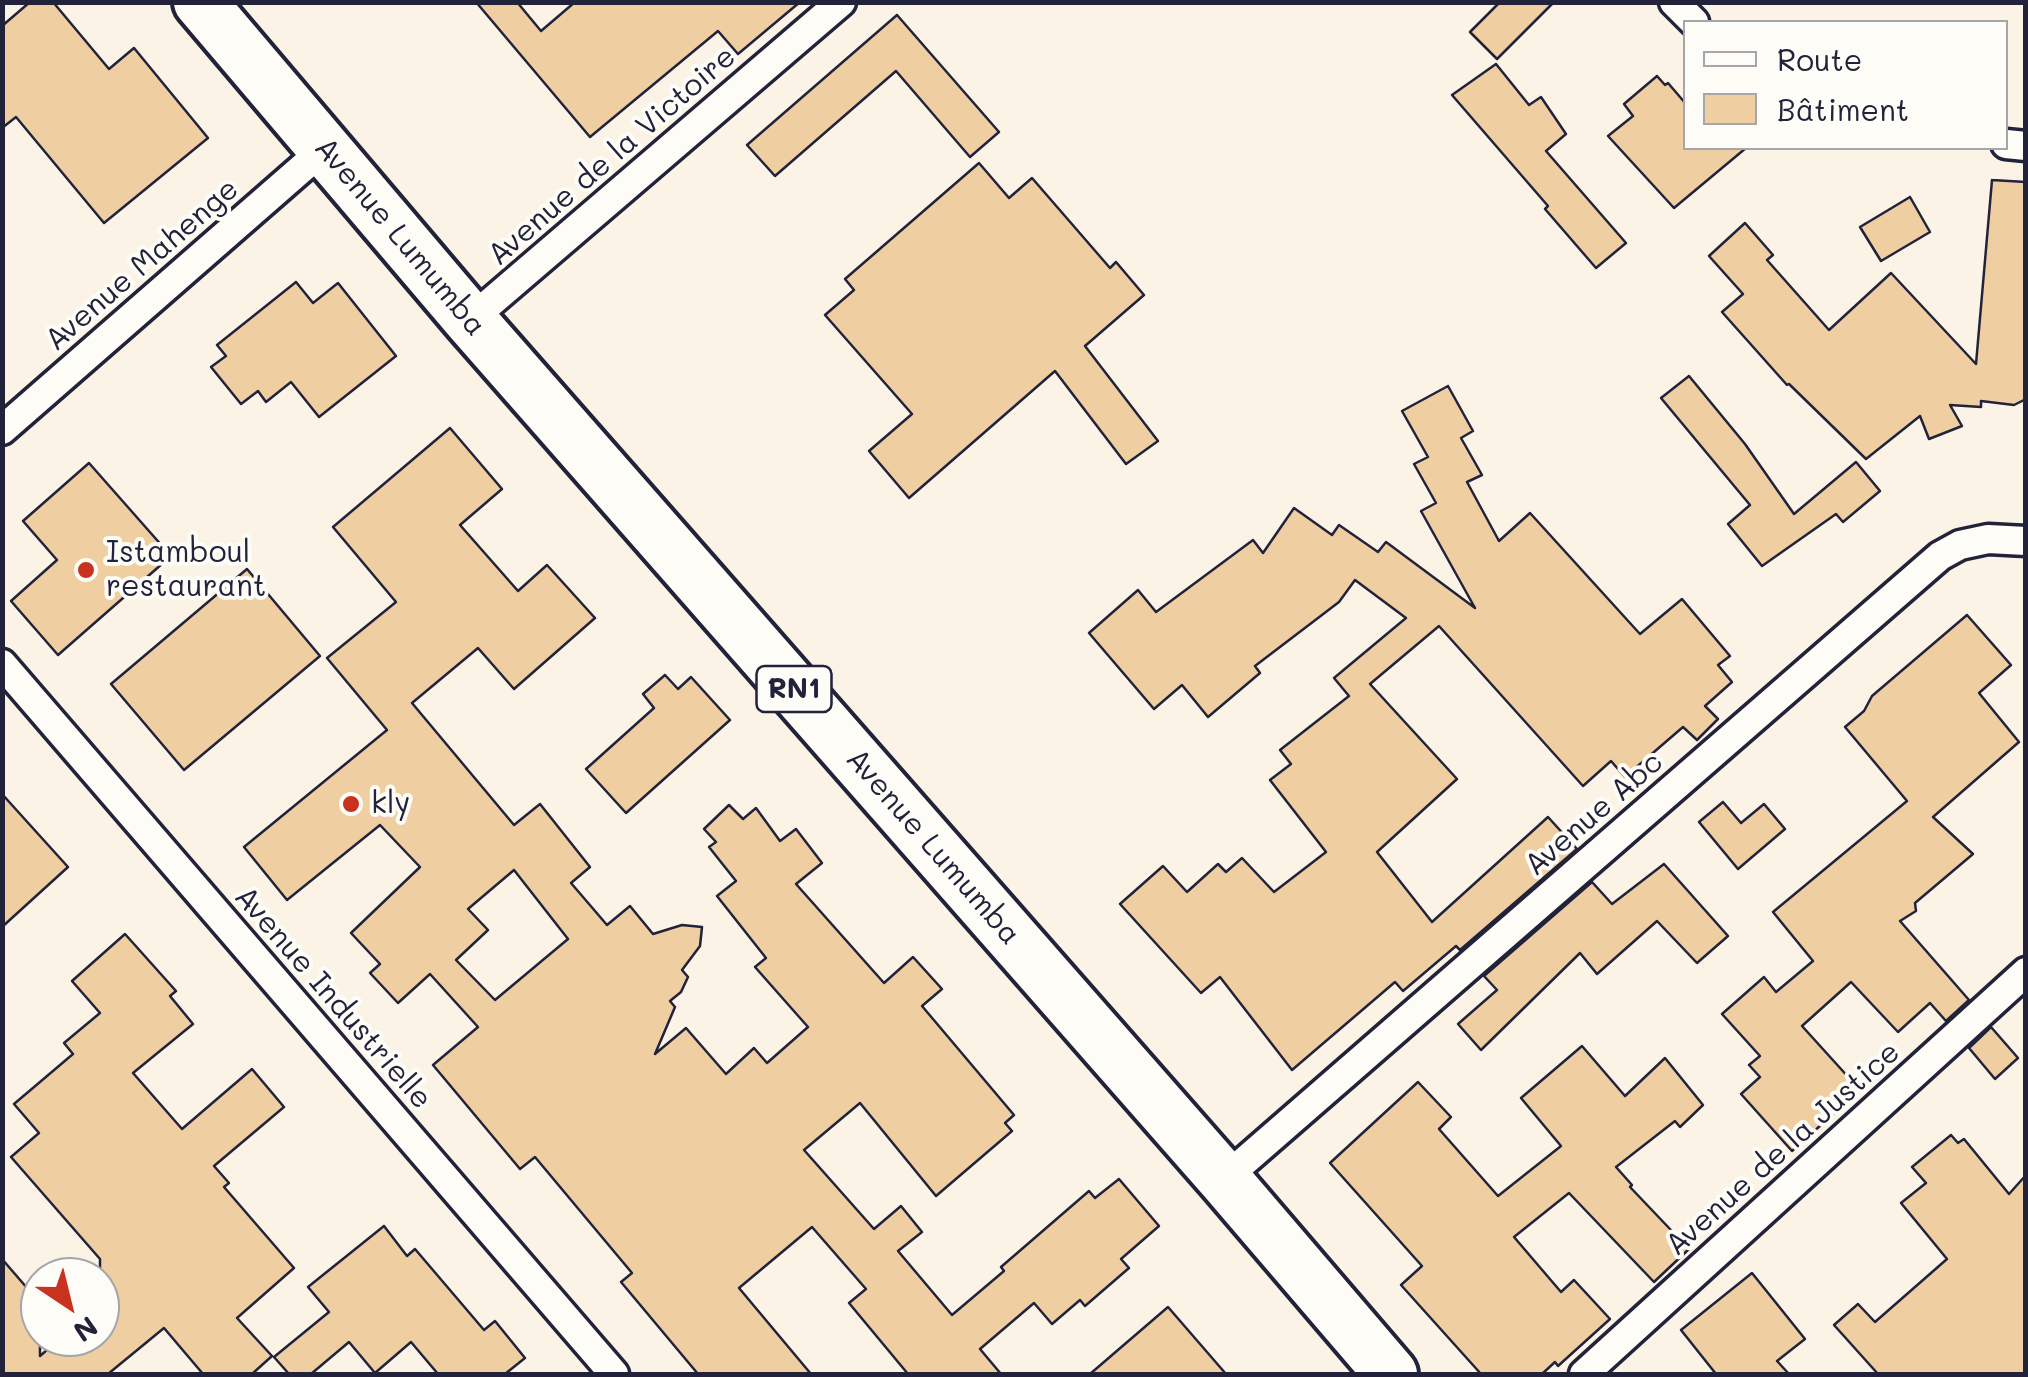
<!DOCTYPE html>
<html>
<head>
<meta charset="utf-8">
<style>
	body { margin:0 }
	#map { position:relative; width:2028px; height:1377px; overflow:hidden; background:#faf3e6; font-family:Mali,sans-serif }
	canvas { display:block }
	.frame { position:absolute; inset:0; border:5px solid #22223b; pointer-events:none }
	.legend { position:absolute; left:1683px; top:20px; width:325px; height:130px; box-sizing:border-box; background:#fdfcf7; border:2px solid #a5a5ac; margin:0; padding:12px 18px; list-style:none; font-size:30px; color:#22223b }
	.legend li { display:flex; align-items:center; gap:20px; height:50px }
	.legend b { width:50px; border:2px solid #a5a5ac }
	.north { position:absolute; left:20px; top:1257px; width:100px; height:100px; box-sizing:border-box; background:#fdfcf7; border:2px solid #a5a5ac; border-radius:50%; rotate:145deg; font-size:28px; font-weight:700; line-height:40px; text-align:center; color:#22223b }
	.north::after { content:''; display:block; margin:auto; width:35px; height:45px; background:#c8321e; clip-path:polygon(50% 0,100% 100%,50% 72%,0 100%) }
</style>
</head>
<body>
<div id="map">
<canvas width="2028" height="1377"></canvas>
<div class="frame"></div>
<ul class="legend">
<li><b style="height:12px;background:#fdfcf7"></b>Route</li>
<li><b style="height:28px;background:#efcfa1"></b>Bâtiment</li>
</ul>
<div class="north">N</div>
</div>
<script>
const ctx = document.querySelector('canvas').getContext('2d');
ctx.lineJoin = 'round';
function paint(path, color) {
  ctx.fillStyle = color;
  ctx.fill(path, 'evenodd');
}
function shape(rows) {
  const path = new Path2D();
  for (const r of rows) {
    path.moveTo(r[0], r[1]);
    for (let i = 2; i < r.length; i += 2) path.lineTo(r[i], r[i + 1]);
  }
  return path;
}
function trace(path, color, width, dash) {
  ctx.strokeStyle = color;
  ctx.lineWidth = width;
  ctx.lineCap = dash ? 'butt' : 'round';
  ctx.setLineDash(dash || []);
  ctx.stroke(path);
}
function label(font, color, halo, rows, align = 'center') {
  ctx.font = font + ' Mali,sans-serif';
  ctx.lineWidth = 8;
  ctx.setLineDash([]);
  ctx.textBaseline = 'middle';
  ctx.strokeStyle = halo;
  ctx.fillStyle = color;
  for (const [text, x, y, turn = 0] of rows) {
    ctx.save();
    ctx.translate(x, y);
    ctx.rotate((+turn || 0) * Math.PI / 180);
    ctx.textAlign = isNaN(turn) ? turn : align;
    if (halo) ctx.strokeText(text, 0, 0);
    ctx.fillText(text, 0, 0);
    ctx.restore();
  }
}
const building = shape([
	[30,2,53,2,109,69,134,48,208,138,104,223,16,117,2,128,2,26,30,2],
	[476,2,517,2,541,31,575,2,800,2,738,54,718,31,590,137,476,2],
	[1500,2,1554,2,1497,59,1470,32,1500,2],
	[897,15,999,132,970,157,896,71,775,176,747,145,897,15],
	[1496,64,1529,105,1541,97,1566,134,1546,151,1626,243,1596,268,1545,209,1548,206,1452,95,1496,64],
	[1657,76,1665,85,1668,83,1686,104,1686,148,1746,148,1674,208,1608,136,1633,116,1624,104,1657,76],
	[979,163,1009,198,1032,178,1110,268,1116,262,1144,295,1085,346,1158,441,1126,464,1055,371,909,498,869,451,912,414,825,315,854,290,845,279,979,163],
	[1992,180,2026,182,2026,399,2014,405,1981,401,1981,407,1950,405,1962,426,1929,439,1920,416,1866,459,1789,384,1787,385,1722,312,1743,294,1709,256,1745,223,1773,255,1767,260,1829,330,1891,273,1976,364,1992,180],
	[1910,197,1930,232,1881,261,1860,227,1910,197],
	[296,282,313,303,338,283,396,356,319,417,291,382,266,402,258,391,241,404,211,367,226,356,217,345,296,282],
	[1689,376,1745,444,1794,514,1856,462,1880,491,1843,522,1836,514,1762,566,1728,524,1750,505,1661,398,1689,376],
	[1448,386,1473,431,1461,438,1482,475,1467,482,1499,541,1530,513,1640,634,1682,599,1730,656,1718,665,1732,682,1705,706,1718,719,1697,740,1683,727,1625,777,1611,761,1583,786,1439,626,1370,684,1457,779,1377,852,1432,922,1548,817,1577,849,1460,950,1456,946,1403,991,1395,982,1292,1070,1220,977,1201,993,1120,904,1163,866,1187,892,1218,864,1226,872,1242,858,1274,892,1326,852,1270,780,1291,764,1280,750,1349,696,1334,678,1406,618,1355,580,1339,602,1255,666,1260,673,1208,717,1182,685,1154,709,1089,633,1138,590,1156,612,1253,540,1263,553,1294,508,1332,535,1339,525,1378,552,1386,542,1475,608,1421,511,1436,503,1414,464,1428,457,1402,411,1448,386],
	[450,428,502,489,460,525,518,591,547,565,595,618,514,689,478,648,412,703,514,825,540,804,590,867,571,883,607,925,630,906,653,934,682,925,702,927,700,946,682,970,688,977,681,992,670,1001,675,1007,655,1054,686,1028,726,1074,754,1048,767,1063,808,1027,755,967,766,958,717,896,736,881,709,847,716,842,704,829,729,805,743,819,756,808,780,841,796,829,822,863,796,884,884,983,913,957,942,989,922,1006,1014,1115,1005,1123,1012,1131,936,1196,860,1103,804,1150,874,1229,901,1206,922,1232,898,1251,952,1315,1004,1271,1001,1267,1089,1191,1095,1198,1119,1179,1159,1226,1121,1259,1129,1268,1085,1306,1080,1300,1052,1324,1034,1303,980,1349,1001,1374,908,1374,849,1303,866,1289,812,1227,739,1288,811,1374,698,1374,621,1282,632,1273,535,1157,520,1169,433,1065,478,1027,430,974,398,1003,370,973,380,964,351,933,420,867,380,825,287,900,244,847,387,730,327,658,396,602,333,527,450,428],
	[514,870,568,939,495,1000,456,960,488,930,468,909,514,870],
	[89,463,171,556,58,655,11,601,57,560,23,521,89,463],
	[247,569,320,656,184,770,111,684,247,569],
	[1967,615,2011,665,1979,693,2019,742,1933,817,1973,854,1915,903,1916,911,1900,921,1969,1000,1946,1021,1930,1003,1898,1032,1851,982,1802,1026,1860,1090,1792,1151,1741,1094,1760,1077,1749,1065,1760,1056,1722,1014,1764,977,1776,992,1813,961,1773,912,1907,801,1845,727,1864,711,1872,696,1967,615],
	[665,675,678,689,691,677,730,720,626,813,586,769,654,708,643,694,665,675],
	[2,794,68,867,2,927,2,794],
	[1723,802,1741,823,1764,804,1785,829,1738,869,1699,822,1723,802],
	[1664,864,1728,936,1697,963,1657,921,1597,974,1580,953,1481,1050,1458,1024,1497,990,1484,976,1592,882,1612,904,1664,864],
	[125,934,176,991,170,996,193,1024,133,1073,182,1129,252,1069,284,1107,214,1166,229,1183,224,1187,294,1268,237,1318,272,1356,252,1374,203,1374,164,1328,108,1374,2,1374,2,1259,40,1303,40,1356,62,1337,100,1337,100,1259,11,1157,39,1133,14,1104,73,1054,64,1043,100,1013,72,981,125,934],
	[1991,1027,2018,1058,1995,1079,1969,1048,1991,1027],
	[1582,1046,1625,1096,1665,1058,1703,1105,1680,1127,1675,1121,1616,1167,1632,1185,1630,1187,1689,1249,1654,1282,1569,1193,1514,1237,1561,1292,1574,1280,1610,1319,1558,1366,1555,1362,1542,1374,1481,1374,1401,1285,1422,1266,1330,1163,1418,1082,1451,1117,1439,1129,1498,1196,1561,1146,1521,1098,1582,1046],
	[1951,1135,1958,1143,1964,1139,2009,1194,2026,1175,2026,1374,1878,1374,1834,1325,1858,1304,1875,1322,1947,1259,1901,1203,1926,1183,1912,1167,1951,1135],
	[384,1226,407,1256,415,1249,484,1330,495,1321,525,1358,505,1374,438,1374,411,1342,375,1373,349,1342,311,1374,289,1374,274,1357,329,1312,308,1287,384,1226],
	[1752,1273,1805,1339,1777,1361,1789,1374,1716,1374,1681,1330,1752,1273],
	[1168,1307,1226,1374,1090,1374,1168,1307]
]);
paint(building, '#efcfa1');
trace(building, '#22223b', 2.5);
const street = shape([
	[1674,2,1694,22],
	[2006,144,2026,146],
	[470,320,841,2],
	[2,430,324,149],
	[2,664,614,1374],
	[1224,1179,1940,556,1960,545,1988,539,2026,541],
	[1584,1374,2026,972]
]);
const highway = shape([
	[200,2,470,320,1224,1179,1391,1374]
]);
trace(street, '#22223b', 35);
trace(highway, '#22223b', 60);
trace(street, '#fdfcf7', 28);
trace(highway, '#fdfcf7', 52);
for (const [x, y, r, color] of [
	[86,570,10,"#c8321e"],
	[351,804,10,"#c8321e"]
]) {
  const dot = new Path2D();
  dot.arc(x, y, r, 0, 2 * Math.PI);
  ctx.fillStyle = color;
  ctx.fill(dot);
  trace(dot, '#fdfcf7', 4);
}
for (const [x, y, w] of [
	[794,689,75]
]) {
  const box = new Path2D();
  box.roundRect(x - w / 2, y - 23, w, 46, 8);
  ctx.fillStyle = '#fdfcf7';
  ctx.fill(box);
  trace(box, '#22223b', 2.5);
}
label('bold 28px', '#22223b', null, [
	["RN1",794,689]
]);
label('30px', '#22223b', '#fdfcf7', [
	["Avenue de la Victoire",612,156,-41],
	["Avenue Lumumba",400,237,50],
	["Avenue Mahenge",142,265,-41],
	["Avenue Abc",1594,814,-41],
	["Avenue Lumumba",933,847,49],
	["Avenue Industrielle",333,998,49],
	["Avenue de la Justice",1783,1149,-42]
]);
label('30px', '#22223b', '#fdfcf7', [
	["Istamboul",106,553],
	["restaurant",106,587],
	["kly",371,804]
], 'left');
</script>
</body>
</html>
